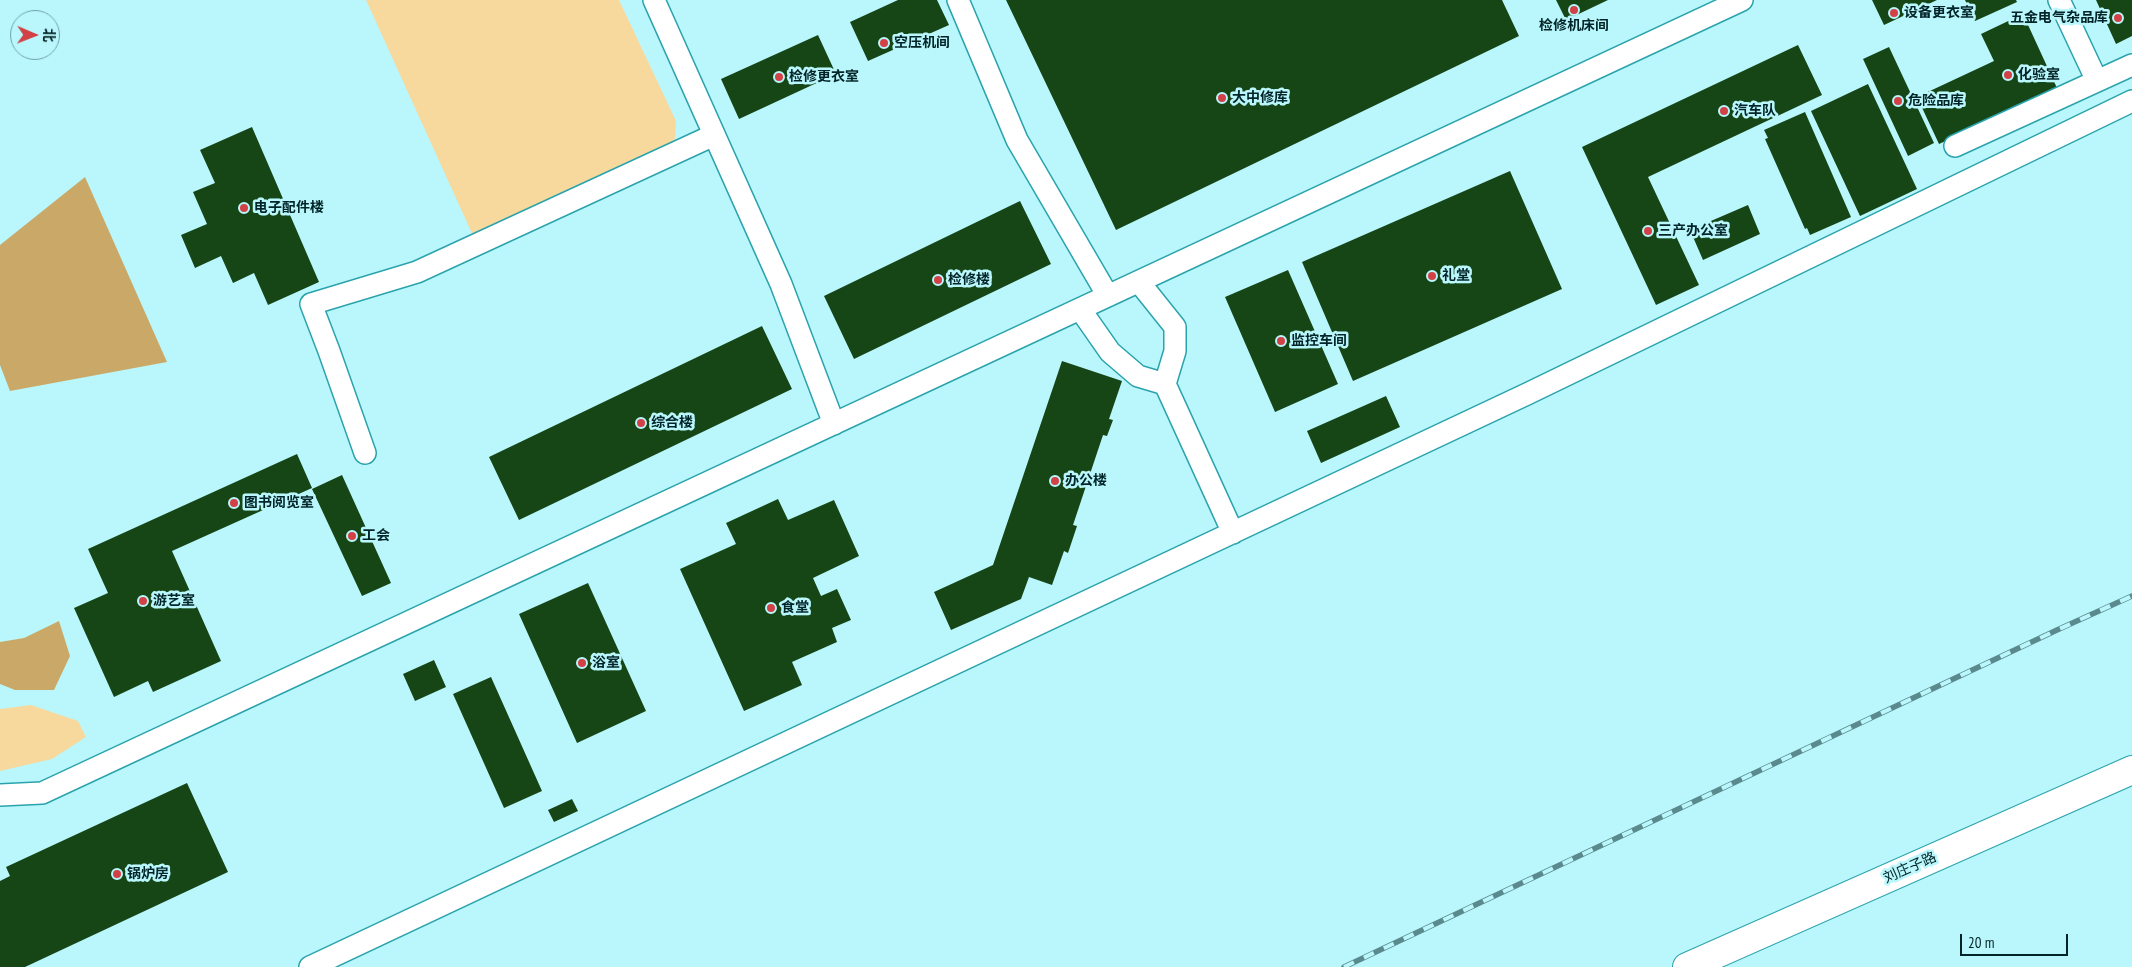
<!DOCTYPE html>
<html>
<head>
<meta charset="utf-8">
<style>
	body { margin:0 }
	#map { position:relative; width:2132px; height:967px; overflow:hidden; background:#baf7fc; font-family:"PT Sans Narrow","Noto Sans SC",sans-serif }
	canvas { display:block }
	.north { position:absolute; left:10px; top:10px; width:50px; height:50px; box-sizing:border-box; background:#baf7fc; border:1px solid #70a3a7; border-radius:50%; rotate:91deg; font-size:14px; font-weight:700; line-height:20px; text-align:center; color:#002427 }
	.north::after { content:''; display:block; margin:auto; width:18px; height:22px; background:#d14145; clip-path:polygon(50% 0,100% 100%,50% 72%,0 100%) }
	.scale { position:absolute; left:1960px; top:934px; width:108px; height:22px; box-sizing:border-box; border:2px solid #002427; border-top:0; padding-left:6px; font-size:15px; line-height:18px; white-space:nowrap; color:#002427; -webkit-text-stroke:4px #baf7fc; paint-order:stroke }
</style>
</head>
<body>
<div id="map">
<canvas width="2132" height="967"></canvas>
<div class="north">北</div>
<div class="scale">20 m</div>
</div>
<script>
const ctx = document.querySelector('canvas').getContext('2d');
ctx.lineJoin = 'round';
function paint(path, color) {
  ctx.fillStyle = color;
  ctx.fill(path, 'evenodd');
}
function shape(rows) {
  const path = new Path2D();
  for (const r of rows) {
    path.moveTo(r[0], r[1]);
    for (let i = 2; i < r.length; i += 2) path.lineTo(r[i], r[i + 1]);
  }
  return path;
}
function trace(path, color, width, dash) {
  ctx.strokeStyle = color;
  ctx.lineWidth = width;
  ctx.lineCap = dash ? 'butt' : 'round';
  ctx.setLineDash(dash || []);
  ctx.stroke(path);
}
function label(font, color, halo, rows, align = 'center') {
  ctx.font = font + ' "PT Sans Narrow","Noto Sans SC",sans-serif';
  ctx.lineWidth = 5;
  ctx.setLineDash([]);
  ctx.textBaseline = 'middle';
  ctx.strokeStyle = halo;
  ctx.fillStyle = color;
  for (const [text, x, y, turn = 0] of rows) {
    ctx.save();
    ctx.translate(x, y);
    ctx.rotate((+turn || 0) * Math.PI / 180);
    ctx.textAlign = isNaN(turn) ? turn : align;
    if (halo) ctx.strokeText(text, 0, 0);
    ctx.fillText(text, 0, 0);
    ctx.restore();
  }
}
paint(shape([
	[366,0,619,0,676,121,675,138,669,152,475,240],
	[31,705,78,721,86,737,52,759,0,771,0,709]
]), '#f7d99e');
paint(shape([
	[85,177,167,362,10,391,0,365,0,245],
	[59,621,70,656,54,690,15,690,0,684,0,642,24,638]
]), '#caa968');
paint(shape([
	[898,0,937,0,949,25,868,61,850,22],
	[1006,0,1502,0,1519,36,1116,230],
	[1556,0,1608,0,1566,20],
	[1872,0,1937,0,1884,25],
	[1965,0,2016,0,2017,2,1975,21],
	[2096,0,2132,0,2132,36,2116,44],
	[2023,14,2057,88,1939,144,1917,97,1994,61,1981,34],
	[818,35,836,74,739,119,721,79],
	[1798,45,1822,95,1648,177,1699,285,1656,305,1582,147],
	[1889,47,1934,143,1908,156,1863,59],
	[1868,84,1917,189,1860,216,1811,111],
	[1805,112,1851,217,1810,235,1807,228,1805,229,1765,139,1768,138,1764,130],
	[252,127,319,282,268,305,254,273,233,283,221,256,195,268,181,235,207,224,193,192,215,183,200,150],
	[1510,171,1562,289,1353,381,1302,262],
	[1020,201,1051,264,854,359,824,296],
	[1748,205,1760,234,1703,260,1690,230],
	[1288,270,1338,384,1275,412,1225,297],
	[762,326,792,389,519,520,489,457],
	[1062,361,1122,381,1109,419,1113,420,1107,436,1103,435,1073,525,1077,526,1068,553,1064,551,1052,585,1029,577,1021,599,951,630,934,592,993,565],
	[1386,396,1400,427,1321,463,1307,431],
	[297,454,312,488,172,551,221,661,153,692,148,681,114,697,74,608,108,593,88,549],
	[342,475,391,583,362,596,312,489],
	[778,499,788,520,834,500,859,556,813,578,821,596,837,589,851,620,832,628,837,642,792,662,802,685,744,711,680,569,736,544,726,523],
	[588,583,646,711,577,743,519,614],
	[434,660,446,687,415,701,403,674],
	[491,677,542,791,504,808,453,694],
	[187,783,228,872,25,967,0,967,0,881,10,876,6,867],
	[572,799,578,811,554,822,548,810]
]), '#164516');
const service = shape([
	[654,0,781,284,834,424],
	[958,0,1017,140,1108,296],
	[2059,0,2097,81],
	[1955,146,2132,65],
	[1139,282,1175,327,1175,351,1165,384,1233,533],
	[1080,309,1110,352,1138,376,1165,384],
	[365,453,329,351,311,304,417,272,714,135],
	[0,795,42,793,1742,0],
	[310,967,1527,394,2132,101]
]);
const minor = shape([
	[1687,967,2132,770]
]);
trace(service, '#2ba3ad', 24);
trace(minor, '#2ba3ad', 30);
trace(service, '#fff', 21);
trace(minor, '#fff', 28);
const rail = shape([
	[1344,967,2057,630,2132,596]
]);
trace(rail, '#5a8a8e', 5.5);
trace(rail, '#baf7fc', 4, [11]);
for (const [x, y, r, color] of [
	[1574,10,5,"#d14145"],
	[1894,13,5,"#d14145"],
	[2118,18,5,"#d14145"],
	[884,43,5,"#d14145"],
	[2008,75,5,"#d14145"],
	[779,77,5,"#d14145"],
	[1222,98,5,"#d14145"],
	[1898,101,5,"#d14145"],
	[1724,111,5,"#d14145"],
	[244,208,5,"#d14145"],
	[1648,231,5,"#d14145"],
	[1432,276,5,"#d14145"],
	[938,280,5,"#d14145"],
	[1281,341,5,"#d14145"],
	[641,423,5,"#d14145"],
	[1055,481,5,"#d14145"],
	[234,503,5,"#d14145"],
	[352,536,5,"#d14145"],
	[143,601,5,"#d14145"],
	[771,608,5,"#d14145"],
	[582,663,5,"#d14145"],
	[117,874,5,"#d14145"]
]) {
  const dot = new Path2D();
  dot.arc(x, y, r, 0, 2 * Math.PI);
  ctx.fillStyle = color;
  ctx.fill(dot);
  trace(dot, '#baf7fc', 2);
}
label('bold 14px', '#002427', '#baf7fc', [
	["设备更衣室",1904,13],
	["五金电气杂品库",2108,18,"right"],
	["检修机床间",1574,26,"center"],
	["空压机间",894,43],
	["化验室",2018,75],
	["检修更衣室",789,77],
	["大中修库",1232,98],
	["危险品库",1908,101],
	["汽车队",1734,111],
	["电子配件楼",254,208],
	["三产办公室",1658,231],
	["礼堂",1442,276],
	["检修楼",948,280],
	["监控车间",1291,341],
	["综合楼",651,423],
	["办公楼",1065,481],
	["图书阅览室",244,503],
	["工会",362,536],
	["游艺室",153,601],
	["食堂",781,608],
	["浴室",592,663],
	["锅炉房",127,874]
], 'left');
label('14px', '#002427', '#baf7fc', [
	["刘庄子路",1910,868,-24]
]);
</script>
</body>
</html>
